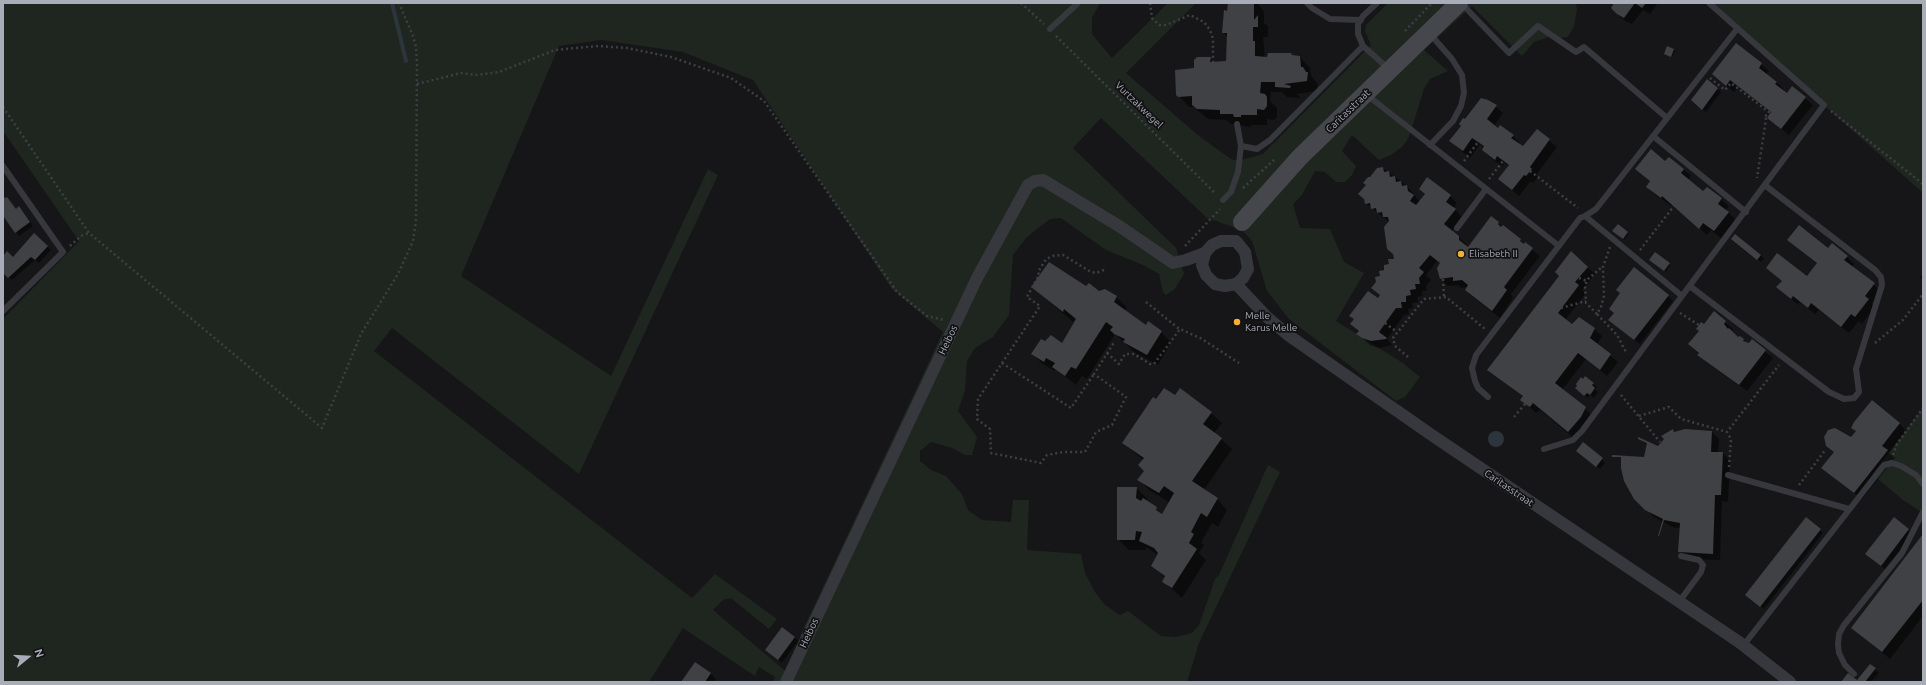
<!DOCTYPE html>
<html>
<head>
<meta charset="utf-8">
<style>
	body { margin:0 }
	#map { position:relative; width:1926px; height:685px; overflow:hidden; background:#161618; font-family:Ubuntu,sans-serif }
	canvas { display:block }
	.frame { position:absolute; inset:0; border:4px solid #a8adb8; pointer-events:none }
	.north { position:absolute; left:8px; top:637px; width:40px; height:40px; -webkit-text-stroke:3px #111113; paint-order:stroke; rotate:72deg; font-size:11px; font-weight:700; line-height:16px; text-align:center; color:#a8adb8 }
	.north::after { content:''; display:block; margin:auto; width:14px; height:18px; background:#a8adb8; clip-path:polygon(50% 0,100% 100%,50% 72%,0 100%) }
</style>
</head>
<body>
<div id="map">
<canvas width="1926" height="685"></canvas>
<div class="frame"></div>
<div class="north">N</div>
</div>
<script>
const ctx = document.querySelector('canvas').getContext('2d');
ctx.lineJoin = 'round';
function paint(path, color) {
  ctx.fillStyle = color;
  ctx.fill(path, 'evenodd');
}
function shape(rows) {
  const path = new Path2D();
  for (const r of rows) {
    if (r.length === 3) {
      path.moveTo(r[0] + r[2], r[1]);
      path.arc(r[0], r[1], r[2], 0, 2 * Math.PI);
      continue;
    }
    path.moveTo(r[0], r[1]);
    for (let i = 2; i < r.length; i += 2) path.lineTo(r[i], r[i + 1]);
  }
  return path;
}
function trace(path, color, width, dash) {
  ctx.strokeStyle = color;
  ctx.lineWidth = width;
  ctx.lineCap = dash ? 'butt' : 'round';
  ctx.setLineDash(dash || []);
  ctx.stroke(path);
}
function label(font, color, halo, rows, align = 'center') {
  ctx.font = font + ' Ubuntu,sans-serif';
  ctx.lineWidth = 3.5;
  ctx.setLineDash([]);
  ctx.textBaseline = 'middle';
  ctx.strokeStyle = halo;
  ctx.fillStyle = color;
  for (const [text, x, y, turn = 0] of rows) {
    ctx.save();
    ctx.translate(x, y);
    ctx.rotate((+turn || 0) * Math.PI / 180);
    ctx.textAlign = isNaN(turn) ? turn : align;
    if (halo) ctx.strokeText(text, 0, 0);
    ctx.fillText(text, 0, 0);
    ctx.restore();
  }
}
paint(shape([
	[3,3,1100,3,1092,18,1092,34,1112,58,1168,3,1196,3,1126,73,1199,136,1231,159,1238,161,1263,154,1371,45,1365,31,1366,25,1388,3,1576,3,1577,10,1574,26,1568,37,1560,38,1552,36,1534,42,1522,56,1472,6,1424,50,1448,71,1430,79,1424,89,1409,137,1403,146,1391,155,1379,160,1352,135,1342,151,1356,166,1352,175,1345,182,1336,182,1325,172,1315,171,1302,195,1293,204,1300,228,1330,229,1344,262,1364,273,1336,321,1403,363,1420,377,1405,397,1396,401,1289,319,1267,291,1252,241,1242,230,1207,218,1101,118,1073,148,1176,248,1184,274,1174,290,1166,295,1163,292,1159,274,1143,265,1106,250,1061,218,1050,219,1027,237,1013,255,1009,315,993,337,975,348,967,361,965,390,958,411,977,437,972,455,965,455,952,448,931,442,920,451,920,461,931,470,946,476,962,494,968,510,982,520,1011,522,1013,500,1029,500,1027,550,1081,554,1085,573,1095,592,1105,605,1120,615,1128,611,1161,636,1175,637,1192,633,1199,625,1215,579,1219,575,1268,465,1280,472,1199,643,1187,682,773,682,775,677,759,667,755,676,683,628,649,682,3,682,3,319,79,241,3,131],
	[601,40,683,52,753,80,892,289,943,332,800,636,806,640,789,674,713,610,723,600,731,598,769,629,777,619,715,574,692,598,374,351,392,328,579,474,718,175,708,169,611,376,461,276,559,46],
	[1709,3,1923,3,1923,193,1843,122],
	[1923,408,1923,513,1903,500,1872,474]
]), '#1e261f');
paint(shape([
	[1496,439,8]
]), '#2c353c');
paint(shape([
	[1229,3,1257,3,1264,12,1264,23,1268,26,1268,37,1263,37,1265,58,1300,57,1310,68,1311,76,1318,84,1317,91,1297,94,1301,98,1287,97,1282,92,1271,92,1270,101,1277,108,1277,117,1274,120,1267,119,1267,125,1251,125,1251,127,1231,124,1227,120,1208,119,1194,107,1189,107,1177,94,1195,68,1210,58,1214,62,1227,62,1228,38,1223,32],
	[1616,3,1658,3,1650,14,1643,10,1632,24,1625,21,1617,13],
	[1736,44,1769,71,1766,74,1777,82,1784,90,1783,91,1787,94,1793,88,1813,105,1789,135,1768,118,1771,113,1738,87,1734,92,1713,74],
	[1674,50,1675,51,1672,57,1667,55],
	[1718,89,1721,92,1706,112,1695,104],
	[1488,100,1503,113,1494,126,1513,136,1520,143,1519,144,1523,147,1537,131,1557,147,1536,175,1538,177,1533,183,1531,181,1519,196,1499,179,1509,166,1505,163,1502,166,1490,157,1483,150,1484,148,1480,144,1470,158,1450,141,1466,121],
	[1665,162,1683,169,1691,176,1688,180,1704,193,1707,188,1729,206,1726,210,1736,220,1721,238,1711,230,1707,235,1682,213,1654,194,1647,187,1651,182,1636,169],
	[1383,168,1407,186,1420,202,1426,195,1420,189,1450,196,1457,203,1454,208,1462,217,1452,231,1466,244,1468,248,1498,223,1540,256,1511,294,1513,298,1500,318,1473,297,1466,290,1468,287,1461,288,1458,285,1448,286,1441,279,1438,268,1441,264,1437,261,1426,275,1431,280,1426,286,1427,291,1422,291,1422,296,1417,297,1418,302,1412,303,1413,308,1408,309,1409,314,1404,315,1387,339,1392,345,1379,348,1370,345,1358,334,1359,332,1351,324,1381,296,1372,288,1395,259,1389,222,1366,203],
	[3,194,16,210,19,208,23,211,33,226,19,236,3,213],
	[1618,225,1629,234,1624,240,1614,231],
	[34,234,51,250,39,263,35,260,12,280,3,272,3,257,13,258],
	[1732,239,1761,255,1764,259,1761,262],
	[1788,240,1829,249,1847,257,1854,264,1852,267,1881,291,1872,303,1875,306,1862,324,1859,321,1849,333,1819,310,1815,314,1800,302,1798,305,1778,287,1782,281,1767,268,1807,278,1818,264],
	[1652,261,1669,264,1670,265,1666,272],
	[1587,267,1595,274,1582,290,1586,293,1565,320,1572,325,1594,329,1602,336,1597,345,1618,362,1607,376,1586,359,1562,390,1592,415,1575,439,1540,410,1536,413,1522,400,1524,397,1488,370,1560,276],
	[1923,273,1923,281,1920,277],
	[1032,287,1086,288,1116,297,1127,307,1125,311,1147,327,1161,332,1171,342,1158,365,1134,352,1115,334,1087,379,1082,376,1076,385,1056,369,1055,371,1043,364,1032,354,1062,344,1077,320,1075,319,1073,322],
	[1668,296,1673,301,1640,344,1615,325],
	[1714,313,1733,329,1731,331,1738,338,1749,344,1752,341,1773,358,1747,391,1706,362,1689,344],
	[1585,377,1597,387,1595,389,1598,392,1594,398,1590,395,1588,398,1580,392],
	[1175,396,1211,413,1222,423,1214,433,1232,449,1204,490,1217,499,1227,510,1218,527,1212,523,1201,543,1204,545,1199,553,1206,560,1182,598,1164,582,1165,578,1152,565,1158,555,1146,547,1146,550,1129,550,1118,539,1136,488,1147,498,1147,502,1163,515,1170,503,1149,490,1139,480,1145,471,1143,460,1123,443,1156,401],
	[1899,423,1906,431,1889,453,1895,458,1862,499,1822,468,1835,452,1824,439,1826,433,1830,430,1851,438],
	[1673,430,1676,433,1712,432,1719,439,1718,453,1723,453,1730,461,1728,502,1722,501,1720,560,1687,559,1679,551,1680,528,1672,527,1654,517,1646,509,1644,458,1658,448],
	[1581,454,1602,459,1605,463,1600,469],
	[1894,518,1914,535,1886,570,1872,559],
	[1820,530,1823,533,1764,609,1750,598],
	[1923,536,1923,616,1890,659,1852,628],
	[795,637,798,641,782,663,766,650],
	[1870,665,1879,673,1871,682,1842,682,1857,681],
	[711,674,716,679,714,682,683,682]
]), '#0007');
trace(shape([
	[392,3,406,61]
]), '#2c353c', 4);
paint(shape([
	[1228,3,1254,3,1254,20,1258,15,1258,27,1253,27,1253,41,1255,41,1255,56,1267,57,1268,53,1291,53,1292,55,1300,56,1301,67,1303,67,1306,72,1308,72,1307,81,1284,84,1291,86,1290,88,1275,87,1275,82,1261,82,1260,93,1265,94,1267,97,1267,106,1264,110,1257,109,1257,115,1241,115,1241,117,1234,117,1233,114,1220,114,1220,110,1197,109,1192,105,1192,96,1178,97,1176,95,1175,70,1194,68,1194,60,1197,57,1211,57,1210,62,1226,61,1227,33,1222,33,1224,10,1227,11],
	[1614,3,1646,3,1642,8,1635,3,1624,18,1617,14,1611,8],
	[1736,43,1762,63,1759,68,1777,82,1775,84,1787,93,1792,86,1806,97,1781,129,1767,118,1771,112,1730,80,1726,86,1712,74],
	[1667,46,1674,49,1671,57,1664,54],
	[1707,79,1718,88,1702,110,1691,100],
	[1481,98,1488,100,1497,105,1487,119,1498,128,1500,125,1514,135,1511,138,1523,146,1537,129,1550,139,1530,167,1532,169,1526,176,1524,175,1512,190,1498,179,1509,165,1497,156,1495,160,1482,150,1484,146,1472,138,1463,151,1449,141,1461,126,1459,124,1463,118,1465,119],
	[1651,149,1665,161,1669,157,1684,169,1681,173,1703,191,1707,187,1722,198,1718,204,1729,212,1714,231,1703,223,1699,229,1662,196,1661,198,1646,187,1650,181,1635,169],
	[1383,167,1384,172,1389,171,1390,177,1395,176,1396,182,1401,181,1402,186,1407,185,1408,191,1414,195,1410,201,1416,205,1425,194,1419,189,1427,177,1451,195,1446,202,1456,209,1444,224,1459,236,1459,240,1468,247,1491,216,1499,222,1498,224,1501,227,1503,225,1521,239,1520,241,1524,244,1525,242,1533,248,1504,287,1507,290,1492,311,1465,290,1468,285,1462,280,1453,281,1453,277,1440,279,1437,268,1440,263,1430,255,1419,268,1424,272,1419,278,1420,284,1415,284,1416,289,1410,290,1411,295,1406,296,1406,302,1401,302,1402,308,1396,308,1379,332,1387,338,1386,339,1371,341,1362,338,1356,334,1359,331,1350,324,1354,319,1349,316,1368,291,1378,298,1380,295,1371,288,1376,282,1375,277,1380,276,1379,271,1384,270,1384,265,1389,264,1388,259,1394,259,1393,254,1387,249,1384,227,1389,221,1388,217,1383,217,1382,212,1377,213,1376,208,1371,209,1370,203,1365,204,1364,199,1358,194,1366,185,1363,183,1368,177,1370,177,1377,168],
	[3,195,5,198,7,197,16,209,19,206,30,222,15,233,4,217],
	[1618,224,1628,232,1623,239,1612,231],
	[1799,225,1828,248,1832,243,1848,256,1844,260,1875,283,1865,296,1869,299,1855,317,1851,314,1841,327,1811,303,1808,308,1793,296,1791,299,1776,287,1782,281,1766,268,1777,253,1807,276,1817,263,1787,240],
	[34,233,48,246,35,260,31,257,8,278,3,273,3,256,7,251,13,257],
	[1735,234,1761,255,1757,260,1731,239],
	[1571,251,1588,267,1575,282,1579,285,1558,313,1572,324,1579,317,1595,328,1590,338,1611,354,1600,370,1578,353,1555,383,1586,407,1581,417,1568,432,1533,403,1530,407,1525,404,1520,400,1523,396,1487,370,1559,276,1555,272],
	[1655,252,1670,263,1664,271,1649,260],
	[1049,262,1086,286,1089,283,1099,291,1105,289,1117,296,1114,302,1146,325,1148,321,1162,331,1147,355,1123,342,1125,339,1114,334,1110,330,1113,327,1106,322,1076,369,1071,367,1065,376,1052,367,1055,363,1046,358,1044,362,1031,354,1041,339,1045,341,1051,335,1062,343,1076,319,1064,309,1063,312,1031,287],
	[1634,267,1669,295,1634,340,1608,320,1614,313,1609,309,1620,293,1616,290],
	[1714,311,1726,321,1724,324,1728,329,1729,328,1738,337,1740,336,1744,339,1743,341,1749,343,1752,339,1766,350,1739,385,1697,355,1699,353,1688,344,1699,331,1696,329,1701,322,1704,324],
	[1585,376,1594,383,1592,385,1595,388,1590,395,1587,393,1584,396,1575,388,1577,386,1576,384,1581,377,1583,379],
	[1164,388,1175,395,1180,388,1212,412,1203,424,1222,438,1192,481,1218,498,1207,517,1201,513,1191,532,1194,534,1189,543,1197,549,1172,588,1162,582,1165,576,1151,566,1158,553,1154,548,1139,541,1142,532,1136,531,1135,540,1117,540,1117,487,1137,487,1136,498,1141,501,1143,498,1157,507,1156,510,1162,514,1174,493,1164,486,1159,493,1137,480,1144,471,1138,465,1144,458,1122,443,1153,397,1156,399],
	[1872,400,1900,423,1882,446,1888,450,1854,493,1821,468,1834,452,1826,446,1824,437,1828,430,1835,428,1851,437,1856,431,1851,428,1854,422],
	[1673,429,1674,432,1685,429,1712,431,1711,452,1723,452,1721,495,1715,495,1713,554,1678,552,1680,523,1664,520,1659,536,1658,536,1663,519,1645,510,1634,499,1624,481,1621,468,1621,457,1612,457,1612,455,1644,457,1647,443,1638,439,1638,437,1658,446,1664,439,1661,436],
	[1583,442,1603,458,1596,467,1576,451],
	[1806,517,1821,529,1760,607,1745,595],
	[1894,517,1909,529,1881,566,1865,554],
	[1923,534,1923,600,1882,652,1851,628],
	[782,627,795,637,778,660,765,650],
	[695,662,711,673,705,682,681,682],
	[1870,664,1876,668,1865,682,1841,682,1848,673,1857,680]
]), '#404145');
trace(shape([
	[1021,3,1044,24],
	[1150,3,1152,18,1159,25,1166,25,1190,15,1204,22,1210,30,1213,39,1213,62],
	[1405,31,1432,3],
	[1056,36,1216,194],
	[1710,78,1725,90,1731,83,1769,112,1764,118,1766,119,1757,178],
	[417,84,461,73,477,75,499,72,555,50,598,46,627,48,671,57,731,78,764,101,897,292,927,316,944,320],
	[3,107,89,233,322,428,361,334,398,274,413,241,416,221,417,64,416,47,413,36,399,3],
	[1831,111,1923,184],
	[1464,161,1478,142],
	[1530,171,1578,208],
	[1489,179,1503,161],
	[1243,188,1275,159],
	[70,246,81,236,89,233],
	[1185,246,1220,209],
	[1610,247,1603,267,1604,296,1601,307,1597,314,1617,335,1627,354],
	[1640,250,1674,206],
	[1104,270,1096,273,1091,272,1063,255,1053,256,1046,259,1038,272,1039,275,1027,297,1040,306,978,399,977,419,990,429,991,453,1041,463,1047,455,1063,452,1085,452,1096,432,1112,425,1126,397,1094,374,1115,341],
	[1579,278,1587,281],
	[1443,279,1444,296],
	[1146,302,1178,328,1202,339,1239,363],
	[1561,308,1586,301],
	[1680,313,1699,325],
	[1597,314,1586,303,1585,285,1588,279,1602,267],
	[1385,323,1397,332],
	[1875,343,1903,320,1923,294],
	[1107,353,1119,364,1125,354,1134,354,1150,364,1154,364,1180,329],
	[1408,357,1395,346,1393,338,1424,299,1446,297,1485,329],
	[1002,363,1071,408,1094,374],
	[1621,395,1660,442],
	[1639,416,1669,407,1681,419,1727,432],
	[1514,417,1525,404],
	[1893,455,1897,444,1923,408],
	[1729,467,1731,439,1727,432,1779,365],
	[1799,485,1826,449]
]), '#3d3f44', 2.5, [2, 3]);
trace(shape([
	[1307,3,1312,8,1330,19,1361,20],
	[1377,3,1363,16,1358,24,1358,34,1363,46,1389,69],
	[1461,3,1509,53,1538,26,1576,52,1584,47,1667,118],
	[1050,29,1078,3],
	[1367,95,1559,246],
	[1237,124,1241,146,1257,149,1270,140,1363,46],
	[1653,136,1746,212],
	[1430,145,1453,121,1461,106,1464,93,1462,75,1452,59,1430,34],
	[3,166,63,252,3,311],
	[1223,200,1231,192,1238,172,1241,146],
	[1585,216,1596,209,1737,29],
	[1457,228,1486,189],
	[1691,287,1829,392,1844,399,1854,398,1859,392,1856,369,1882,285,1881,277,1875,270,1766,186],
	[1682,296,1824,105,1709,3],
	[1488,397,1478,388,1475,381,1472,368,1476,355,1580,218,1585,216,1682,296,1582,431,1573,440,1544,449],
	[1728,475,1849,509],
	[1679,602,1701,572,1703,565,1699,560,1681,556],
	[1743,646,1884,465,1892,463,1901,466,1916,475,1923,484],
	[1854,674,1845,665,1839,653,1838,645,1839,634,1844,625,1902,553,1923,512]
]), '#37383d', 6);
trace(shape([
	[1221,241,1236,241,1245,252,1248,269,1243,278,1236,284,1225,286,1215,284,1206,275,1202,265,1205,253,1212,245,1221,241],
	[1236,284,1267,317,1288,335,1436,438,1739,642,1790,682],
	[786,682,977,278,1028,185,1035,181,1043,180,1119,226,1173,263,1186,260,1205,253]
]), '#37383d', 12);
trace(shape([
	[1242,222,1300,157,1459,3]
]), '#45474d', 18);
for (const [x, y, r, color] of [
	[1461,254,4,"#f2b134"],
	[1237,322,4,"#f2b134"]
]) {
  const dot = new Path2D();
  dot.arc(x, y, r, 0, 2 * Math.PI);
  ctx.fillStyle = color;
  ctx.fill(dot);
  trace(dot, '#111113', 1.5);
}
label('10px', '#a8adb8', '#111113', [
	["Vurtzakwegel",1139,105,44],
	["Caritasstraat",1348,111,-44],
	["Heibos",948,340,-65],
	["Caritasstraat",1509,488,34],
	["Heibos",809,633,-65]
]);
label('10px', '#a8adb8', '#111113', [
	["Elisabeth II",1469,254],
	["Melle",1245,316],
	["Karus Melle",1245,328]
], 'left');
</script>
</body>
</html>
